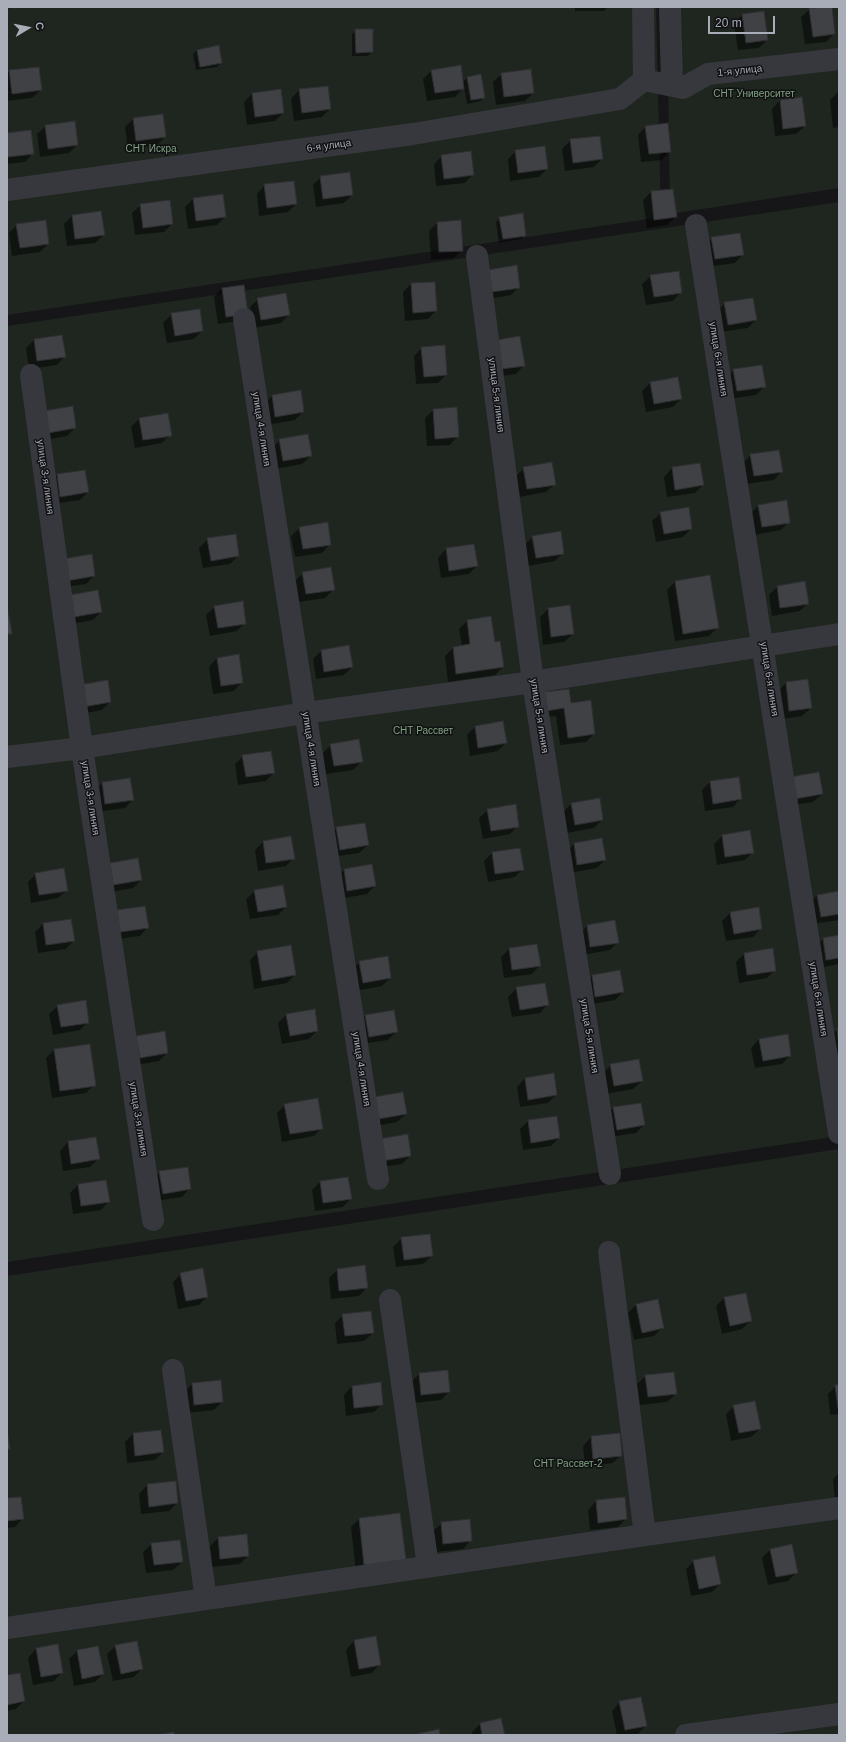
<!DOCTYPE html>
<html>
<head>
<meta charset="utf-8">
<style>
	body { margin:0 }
	#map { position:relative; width:846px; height:1742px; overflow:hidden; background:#161618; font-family:Arial,sans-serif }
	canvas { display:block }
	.frame { position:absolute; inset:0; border:8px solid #a8adb8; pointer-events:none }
	.north { position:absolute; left:8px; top:8px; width:40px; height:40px; -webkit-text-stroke:3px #111113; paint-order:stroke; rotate:80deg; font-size:11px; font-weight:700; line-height:16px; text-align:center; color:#a8adb8 }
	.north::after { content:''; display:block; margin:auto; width:14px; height:18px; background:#a8adb8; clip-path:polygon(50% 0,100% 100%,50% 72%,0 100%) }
	.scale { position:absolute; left:708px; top:16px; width:67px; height:18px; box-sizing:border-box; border:2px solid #a8adb8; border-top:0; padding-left:5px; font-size:12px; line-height:14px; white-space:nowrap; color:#a8adb8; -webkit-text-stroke:3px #111113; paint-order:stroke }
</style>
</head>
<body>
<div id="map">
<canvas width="846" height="1742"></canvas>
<div class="frame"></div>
<div class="north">С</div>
<div class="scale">20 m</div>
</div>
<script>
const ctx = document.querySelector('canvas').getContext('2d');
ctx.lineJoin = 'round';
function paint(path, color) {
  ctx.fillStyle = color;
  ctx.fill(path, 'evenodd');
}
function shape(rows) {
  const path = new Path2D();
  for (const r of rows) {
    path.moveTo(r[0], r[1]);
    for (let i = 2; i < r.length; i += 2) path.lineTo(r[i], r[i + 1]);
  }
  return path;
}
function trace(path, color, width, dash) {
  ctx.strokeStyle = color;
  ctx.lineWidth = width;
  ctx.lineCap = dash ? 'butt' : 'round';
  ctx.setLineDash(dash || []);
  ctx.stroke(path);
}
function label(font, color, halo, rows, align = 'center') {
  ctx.font = font + ' Arial,sans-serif';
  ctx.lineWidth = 3;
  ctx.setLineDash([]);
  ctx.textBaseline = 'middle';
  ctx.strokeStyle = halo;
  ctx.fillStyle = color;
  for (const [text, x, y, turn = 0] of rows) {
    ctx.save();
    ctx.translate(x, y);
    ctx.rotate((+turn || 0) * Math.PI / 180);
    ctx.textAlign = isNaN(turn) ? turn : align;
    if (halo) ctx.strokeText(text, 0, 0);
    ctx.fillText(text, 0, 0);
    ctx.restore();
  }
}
paint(shape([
	[7,7,656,7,661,217,7,315],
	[667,7,839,7,839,188,670,214],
	[839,202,839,1136,7,1262,7,326],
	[839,1149,839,1735,7,1735,7,1276]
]), '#1e261f');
paint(shape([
	[7,7,14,7,7,9],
	[575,7,608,7,604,11,575,11],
	[831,7,834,34,826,42,805,44,801,17,810,9],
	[742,15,767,40,759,48,738,50,734,23],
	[356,30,372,52,368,56,352,56,352,34],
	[197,50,221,63,217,67,196,70,193,54],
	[9,71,41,90,32,98,7,101,7,74],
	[431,71,462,82,467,78,481,75,484,97,481,101,467,104,464,87,455,97,427,101,423,79],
	[502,74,533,93,525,101,496,105,493,82],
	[299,90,330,109,322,117,294,121,291,99],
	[838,92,839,127,833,128,830,100],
	[252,94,283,113,275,121,247,125,244,102],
	[780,100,805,126,796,134,775,136,772,109],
	[134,118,165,137,157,145,128,149,125,127],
	[46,126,77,145,69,153,40,157,37,134],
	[646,126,670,151,662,160,641,162,638,135],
	[7,134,33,153,25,162,7,164],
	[571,140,602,159,594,167,565,171,562,149],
	[516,151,547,169,539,177,510,181,508,159],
	[442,156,473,174,465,183,436,186,434,164],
	[350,173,352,195,344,203,316,207,313,185,321,177],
	[265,185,296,204,288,212,259,216,257,194],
	[651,192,676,217,667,225,647,228,643,200],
	[193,199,225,217,217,225,188,229,185,207],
	[141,205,172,224,164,232,135,235,132,213],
	[100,212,104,235,95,243,67,246,64,224,72,216],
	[500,218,525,235,521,239,499,243,496,222],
	[437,223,462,250,454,258,431,260,429,231],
	[17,225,48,244,40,252,12,256,9,233],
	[712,238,743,254,735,263,707,267,704,246],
	[651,276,681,292,673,301,646,305,642,284],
	[480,279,519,287,511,295,483,300],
	[411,284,436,311,428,319,405,321,403,292],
	[222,288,238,321,218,324,214,297],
	[258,299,289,315,281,323,253,328,250,307],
	[725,303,756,320,748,328,720,332,717,312],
	[172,314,202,331,194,339,167,343,163,323],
	[62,336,65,356,57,365,29,369,26,348,34,340],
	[422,348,446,375,438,383,416,384,414,356],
	[489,349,524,365,516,374,493,377],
	[734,370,765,386,756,395,729,399,726,378],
	[678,378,681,399,673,407,646,412,642,391,650,383],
	[272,396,303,412,295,420,267,425,264,404],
	[434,409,458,436,450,445,427,446,425,418],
	[139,419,170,435,162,443,135,448,131,427],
	[36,420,75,428,67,436,40,441],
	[280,440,311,456,302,464,275,469,272,448],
	[751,455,782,471,774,480,746,484,743,463],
	[699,464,703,485,695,493,667,497,664,477,672,468],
	[524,468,555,484,546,492,519,497,516,476],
	[57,475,88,492,80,500,52,504,49,484],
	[758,506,789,522,781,530,754,535,750,514],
	[661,513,691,529,683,537,656,542,652,521],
	[300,528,330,544,322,553,295,557,291,536],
	[533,537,563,553,555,561,528,566,524,545],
	[208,539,238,556,230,564,203,568,199,548],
	[474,545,477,566,469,574,441,578,438,558,446,549],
	[63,560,94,576,86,584,58,588],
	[303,573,334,589,325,598,298,602,295,581],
	[675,582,718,627,709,636,675,641,667,590],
	[804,583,808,603,800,611,772,616,769,595,777,587],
	[70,596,101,612,93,620,66,625],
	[215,607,245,623,237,631,210,636,206,615],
	[548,609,573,634,564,642,543,645,540,617],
	[467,621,503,667,495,675,448,682,445,656,453,648,462,646,459,629],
	[321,651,352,667,344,675,316,679,313,659],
	[217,658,242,682,234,691,213,694,209,667],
	[107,681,110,702,102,710,75,715],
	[786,683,811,708,802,716,782,719,778,691],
	[536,701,570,704,590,702,594,734,586,742,560,745,556,716,538,718],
	[475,727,506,743,498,751,470,756,467,735],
	[331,745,362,761,353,770,326,774,323,753],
	[243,756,274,772,266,781,238,785,235,764],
	[791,778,822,794,813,802,786,806],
	[129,779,133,799,125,808,97,812,94,791,102,783],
	[710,782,741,798,733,807,705,811,702,790],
	[571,804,602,820,594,828,567,833,563,812],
	[488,810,518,826,510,834,483,839,479,818],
	[337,828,368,845,359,853,332,857,329,837],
	[749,832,753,852,745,860,717,865,714,844,722,836],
	[263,842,294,858,286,866,258,871,255,850],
	[574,844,605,860,597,868,569,873,566,852],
	[520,849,523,869,515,877,488,882,484,861,492,853],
	[110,864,141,880,133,888,105,893],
	[344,870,375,886,367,894,339,899,336,878],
	[36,874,67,890,58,898,31,903,28,882],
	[255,891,286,907,278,915,250,919,246,899],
	[839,892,839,920,813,924,809,904,817,895],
	[117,911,148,927,140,936,112,940],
	[731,912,761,928,753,937,726,941,722,921],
	[43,924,74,940,66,949,38,953,35,932],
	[587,926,618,942,610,950,582,955,579,934],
	[839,936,839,964,818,968,815,947,823,939],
	[536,945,540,965,532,974,504,978,501,957,509,949],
	[258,952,295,975,287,983,254,989,250,960],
	[744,954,775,970,767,978,739,983,736,962],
	[360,962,390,978,382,986,355,991,351,970],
	[592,976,623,992,615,1000,587,1005,584,984],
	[517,988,548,1004,540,1013,512,1017,508,997],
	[58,1006,88,1022,80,1030,53,1035,49,1014],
	[286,1015,317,1031,309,1039,282,1044,278,1023],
	[365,1016,396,1032,388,1040,361,1044,357,1024],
	[837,1030,839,1030,839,1058,832,1059,829,1038],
	[164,1032,167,1053,159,1061,132,1066,128,1045],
	[759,1039,790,1056,782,1064,755,1068,751,1048],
	[54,1050,94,1085,86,1093,52,1098,46,1058],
	[611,1065,642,1081,633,1089,606,1094,603,1073],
	[525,1078,556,1095,548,1103,520,1107,517,1087],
	[641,1104,644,1125,636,1133,609,1137,605,1117,613,1108],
	[285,1105,322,1128,314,1136,282,1142,277,1113],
	[367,1106,406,1114,397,1122,370,1127],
	[528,1121,559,1138,551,1146,523,1150,520,1129],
	[95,1138,99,1158,90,1167,63,1171,60,1151,68,1142],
	[371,1148,410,1156,402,1164,374,1168],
	[160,1172,190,1188,182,1197,155,1201,151,1181],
	[348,1178,351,1198,343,1207,315,1211,312,1190,320,1182],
	[78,1185,109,1201,101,1210,73,1214,70,1193],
	[402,1238,432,1256,423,1264,396,1267,393,1247],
	[364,1266,367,1287,359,1296,331,1299,329,1278,337,1270],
	[181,1274,207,1297,199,1305,178,1309,173,1282],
	[724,1298,751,1321,742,1329,722,1334,716,1306],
	[657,1300,663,1327,654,1336,634,1340,628,1313,636,1305],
	[343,1315,373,1333,364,1341,337,1344,335,1323],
	[447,1371,449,1392,441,1400,413,1403,411,1382,419,1374],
	[646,1376,676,1394,667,1402,640,1405,637,1384],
	[220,1381,222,1402,214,1410,186,1413,184,1392,192,1384],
	[352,1386,382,1404,374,1412,346,1416,344,1395],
	[836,1386,839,1386,839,1414,830,1415,828,1394],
	[734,1406,760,1429,751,1437,731,1441,726,1414],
	[160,1431,163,1452,155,1460,127,1463,125,1442,133,1434],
	[591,1437,621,1455,613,1463,585,1467,583,1446],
	[839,1473,839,1499,835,1500,833,1479],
	[175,1482,177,1503,169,1511,141,1514,139,1494,147,1485],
	[7,1499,23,1518,15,1527,7,1528],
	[596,1501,626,1519,618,1527,590,1530,588,1510],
	[399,1514,397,1568,356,1573,351,1527,359,1519],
	[442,1523,471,1540,463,1549,436,1552,433,1531],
	[218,1538,248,1556,240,1564,212,1567,210,1546],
	[152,1544,182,1562,173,1570,146,1573,143,1552],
	[770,1550,796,1573,788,1581,768,1585,762,1558],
	[694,1561,720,1584,712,1592,691,1596,686,1569],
	[375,1637,380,1664,372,1673,351,1677,346,1650,354,1641],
	[57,1645,62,1672,54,1681,33,1685,28,1658,36,1649],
	[116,1646,142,1669,134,1677,113,1681,107,1654],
	[98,1647,103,1674,95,1682,74,1686,69,1659,77,1651],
	[7,1676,24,1701,16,1709,7,1711],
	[620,1702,646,1725,638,1734,617,1735,612,1711],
	[501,1719,504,1735,472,1735,472,1732,480,1724]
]), '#0007');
const building = shape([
	[832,7,835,34,813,37,809,8,832,7],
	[764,11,768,40,746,43,742,14,764,11],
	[355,29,373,29,373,52,356,53,355,29],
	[219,45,222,63,200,67,197,50,219,45],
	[461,65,464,89,435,93,431,70,461,65],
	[39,67,42,90,12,94,9,70,39,67],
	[531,69,534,93,504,97,501,73,531,69],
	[481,74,485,98,471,100,467,77,481,74],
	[328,86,331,109,302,113,299,89,328,86],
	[281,89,284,113,255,117,252,93,281,89],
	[802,97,806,126,783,129,780,100,802,97],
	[163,114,166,137,136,141,133,118,163,114],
	[75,121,78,145,48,149,45,125,75,121],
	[668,123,671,152,649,154,645,126,668,123],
	[31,130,34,154,7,157,7,133,31,130],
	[600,136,603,159,573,163,570,139,600,136],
	[545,146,548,169,518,173,515,150,545,146],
	[471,151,474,175,444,179,441,155,471,151],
	[350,172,353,195,323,199,320,176,350,172],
	[294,181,297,204,267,208,264,184,294,181],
	[673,189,677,217,654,220,651,191,673,189],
	[223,194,226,217,196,221,193,198,223,194],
	[170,200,173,224,143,228,140,204,170,200],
	[101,211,105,235,75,239,72,215,101,211],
	[523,213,526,236,503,239,499,217,523,213],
	[46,220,49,244,20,248,16,224,46,220],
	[461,220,463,251,439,252,437,222,461,220],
	[740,233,744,255,715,259,711,237,740,233],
	[517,265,520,288,491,292,488,270,517,265],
	[679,271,682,293,654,297,650,275,679,271],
	[435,282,437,311,413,313,411,283,435,282],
	[244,285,248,314,226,317,222,288,244,285],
	[286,293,290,315,261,320,257,298,286,293],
	[753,298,757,320,728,325,724,302,753,298],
	[200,309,203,331,175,336,171,313,200,309],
	[62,335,66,357,37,361,34,339,62,335],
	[520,336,525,366,501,369,497,340,520,336],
	[445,345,447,375,424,377,421,347,445,345],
	[762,365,766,387,737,391,733,369,762,365],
	[678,377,682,399,654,404,650,382,678,377],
	[301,390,304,412,275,417,272,395,301,390],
	[73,406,76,428,48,433,44,411,73,406],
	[457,407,459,437,435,439,433,409,457,407],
	[168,413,172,436,143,440,139,418,168,413],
	[308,434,312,456,283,461,279,439,308,434],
	[779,450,783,472,754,476,750,454,779,450],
	[552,462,556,485,527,489,523,467,552,462],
	[700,463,704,485,675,490,672,467,700,463],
	[85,470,89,492,60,497,57,474,85,470],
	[787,500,790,523,762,527,758,505,787,500],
	[689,507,692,529,664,534,660,512,689,507],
	[328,522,331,545,303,549,299,527,328,522],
	[561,531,564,554,536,558,532,536,561,531],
	[236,534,239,556,211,561,207,538,236,534],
	[474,544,478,566,449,571,446,548,474,544],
	[92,554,95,576,66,581,63,559,92,554],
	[331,567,335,590,306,594,302,572,331,567],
	[710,575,719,628,683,634,675,581,710,575],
	[805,581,809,604,780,608,777,586,805,581],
	[98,590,102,612,74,617,70,595,98,590],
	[243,601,246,624,218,628,214,606,243,601],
	[7,605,12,634,7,634,7,605],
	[570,605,574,634,551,637,548,608,570,605],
	[491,616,495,642,500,641,504,667,456,674,453,647,470,644,467,620,491,616],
	[349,645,353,667,324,672,321,650,349,645],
	[239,654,243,683,221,686,217,658,239,654],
	[808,679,812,708,789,711,786,682,808,679],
	[108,680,111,702,83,707,79,685,108,680],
	[569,689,571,703,591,700,595,734,568,738,564,708,546,711,544,692,569,689],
	[503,721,507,743,478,748,475,726,503,721],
	[359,739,363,762,334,766,330,744,359,739],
	[271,751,275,773,246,777,242,755,271,751],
	[819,772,823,794,794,799,790,777,819,772],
	[739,777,742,799,713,804,710,781,739,777],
	[130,778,134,800,105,804,102,782,130,778],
	[600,798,603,820,575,825,571,803,600,798],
	[516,804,519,827,491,831,487,809,516,804],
	[365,823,369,845,340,850,336,827,365,823],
	[750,830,754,853,725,857,722,835,750,830],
	[291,836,295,859,266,863,263,841,291,836],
	[602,838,606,860,577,865,574,843,602,838],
	[520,848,524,870,495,874,492,852,520,848],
	[138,858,142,880,113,885,110,863,138,858],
	[372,864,376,886,347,891,344,869,372,864],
	[64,868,68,891,39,895,35,873,64,868],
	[283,885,287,907,258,912,254,890,283,885],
	[839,891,839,914,821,917,817,895,839,891],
	[145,906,149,928,120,932,117,910,145,906],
	[759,907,762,929,734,934,730,912,759,907],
	[71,919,75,941,46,945,43,923,71,919],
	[615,920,619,943,590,947,587,925,615,920],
	[839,935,839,958,826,960,823,938,839,935],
	[537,944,541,966,512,970,509,948,537,944],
	[291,945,296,975,262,981,257,951,291,945],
	[773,948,776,971,747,975,744,953,773,948],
	[388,956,391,978,363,983,359,961,388,956],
	[620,970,624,992,595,997,592,975,620,970],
	[545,983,549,1005,520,1010,516,987,545,983],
	[86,1000,89,1023,61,1027,57,1005,86,1000],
	[315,1009,318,1031,290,1036,286,1014,315,1009],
	[394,1010,398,1032,369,1037,365,1015,394,1010],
	[837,1029,839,1029,839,1045,837,1029],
	[165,1031,168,1053,140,1058,136,1036,165,1031],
	[788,1034,791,1056,763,1061,759,1039,788,1034],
	[90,1044,96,1086,60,1091,54,1049,90,1044],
	[639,1059,643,1081,614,1086,610,1064,639,1059],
	[554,1073,557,1095,528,1100,525,1078,554,1073],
	[403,1092,407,1114,378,1119,374,1097,403,1092],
	[318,1098,323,1129,290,1134,284,1104,318,1098],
	[641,1103,645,1125,617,1130,613,1107,641,1103],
	[557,1116,560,1138,531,1143,528,1120,557,1116],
	[408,1134,411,1156,382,1161,379,1139,408,1134],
	[96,1137,100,1159,71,1164,68,1141,96,1137],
	[188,1167,191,1189,163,1194,159,1171,188,1167],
	[348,1177,352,1199,323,1203,320,1181,348,1177],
	[106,1180,110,1202,81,1206,78,1184,106,1180],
	[430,1234,433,1256,404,1260,401,1237,430,1234],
	[365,1265,368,1288,339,1291,337,1269,365,1265],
	[203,1268,208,1297,186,1301,180,1273,203,1268],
	[746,1293,752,1321,730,1326,724,1297,746,1293],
	[658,1299,664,1328,642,1333,636,1304,658,1299],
	[371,1311,374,1333,345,1336,342,1314,371,1311],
	[448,1370,450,1392,421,1395,419,1373,448,1370],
	[674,1372,677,1394,648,1397,645,1375,674,1372],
	[221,1380,223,1402,194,1405,192,1383,221,1380],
	[381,1382,383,1405,354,1408,352,1386,381,1382],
	[835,1385,839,1385,839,1408,838,1408,835,1385],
	[755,1401,761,1429,739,1433,733,1405,755,1401],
	[7,1428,10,1449,7,1449,7,1428],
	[161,1430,164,1452,135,1456,133,1433,161,1430],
	[620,1433,622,1456,593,1459,591,1436,620,1433],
	[176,1481,178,1503,149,1507,147,1484,176,1481],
	[21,1497,24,1519,7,1521,7,1498,21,1497],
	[625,1497,627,1519,598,1523,596,1500,625,1497],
	[400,1513,406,1560,364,1565,359,1518,400,1513],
	[470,1519,472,1541,443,1544,441,1522,470,1519],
	[247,1534,249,1556,220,1559,218,1537,247,1534],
	[180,1540,183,1562,154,1565,151,1543,180,1540],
	[792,1544,798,1573,776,1577,770,1549,792,1544],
	[715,1556,721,1584,699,1589,693,1560,715,1556],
	[376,1636,381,1665,359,1669,354,1640,376,1636],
	[137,1641,143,1669,121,1674,115,1645,137,1641],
	[58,1644,63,1673,41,1677,36,1648,58,1644],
	[98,1646,104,1674,82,1679,77,1650,98,1646],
	[20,1673,25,1701,7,1705,7,1675,20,1673],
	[641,1697,647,1726,625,1730,619,1701,641,1697],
	[501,1718,505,1735,482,1735,480,1723,501,1718],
	[439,1729,440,1735,417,1735,417,1734,439,1729],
	[174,1732,174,1735,158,1735,174,1732]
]);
paint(building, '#404145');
trace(building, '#303034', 1);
trace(shape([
	[643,7,644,80],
	[670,7,672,85],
	[644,80,683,88,708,74,839,59],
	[7,190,413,134,620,99,644,80],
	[696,225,839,1133],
	[477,256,533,682,610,1174],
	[244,319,378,1179],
	[31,375,82,748,153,1220],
	[7,757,82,748,305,713,533,682,839,634],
	[609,1252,645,1535],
	[390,1300,428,1566],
	[173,1370,206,1599],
	[7,1628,645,1535,839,1508],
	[686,1735,839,1714]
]), '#37383d', 22);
label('10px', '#a8adb8', '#111113', [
	["1-я улица",740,71,-6],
	["6-я улица",329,146,-8],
	["улица 6-я линия",718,359,81],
	["улица 5-я линия",496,395,83],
	["улица 4-я линия",261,429,81],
	["улица 3-я линия",45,477,82],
	["улица 6-я линия",769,679,81],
	["улица 5-я линия",539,716,81],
	["улица 4-я линия",311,749,81],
	["улица 3-я линия",90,798,81],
	["улица 6-я линия",818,999,81],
	["улица 5-я линия",589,1036,81],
	["улица 4-я линия",361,1069,81],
	["улица 3-я линия",138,1119,81]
]);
label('10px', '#7fa381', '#111113', [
	["СНТ Университет",754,94],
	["СНТ Искра",151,149],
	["СНТ Рассвет",423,731],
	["СНТ Рассвет-2",568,1464]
]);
</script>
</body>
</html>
